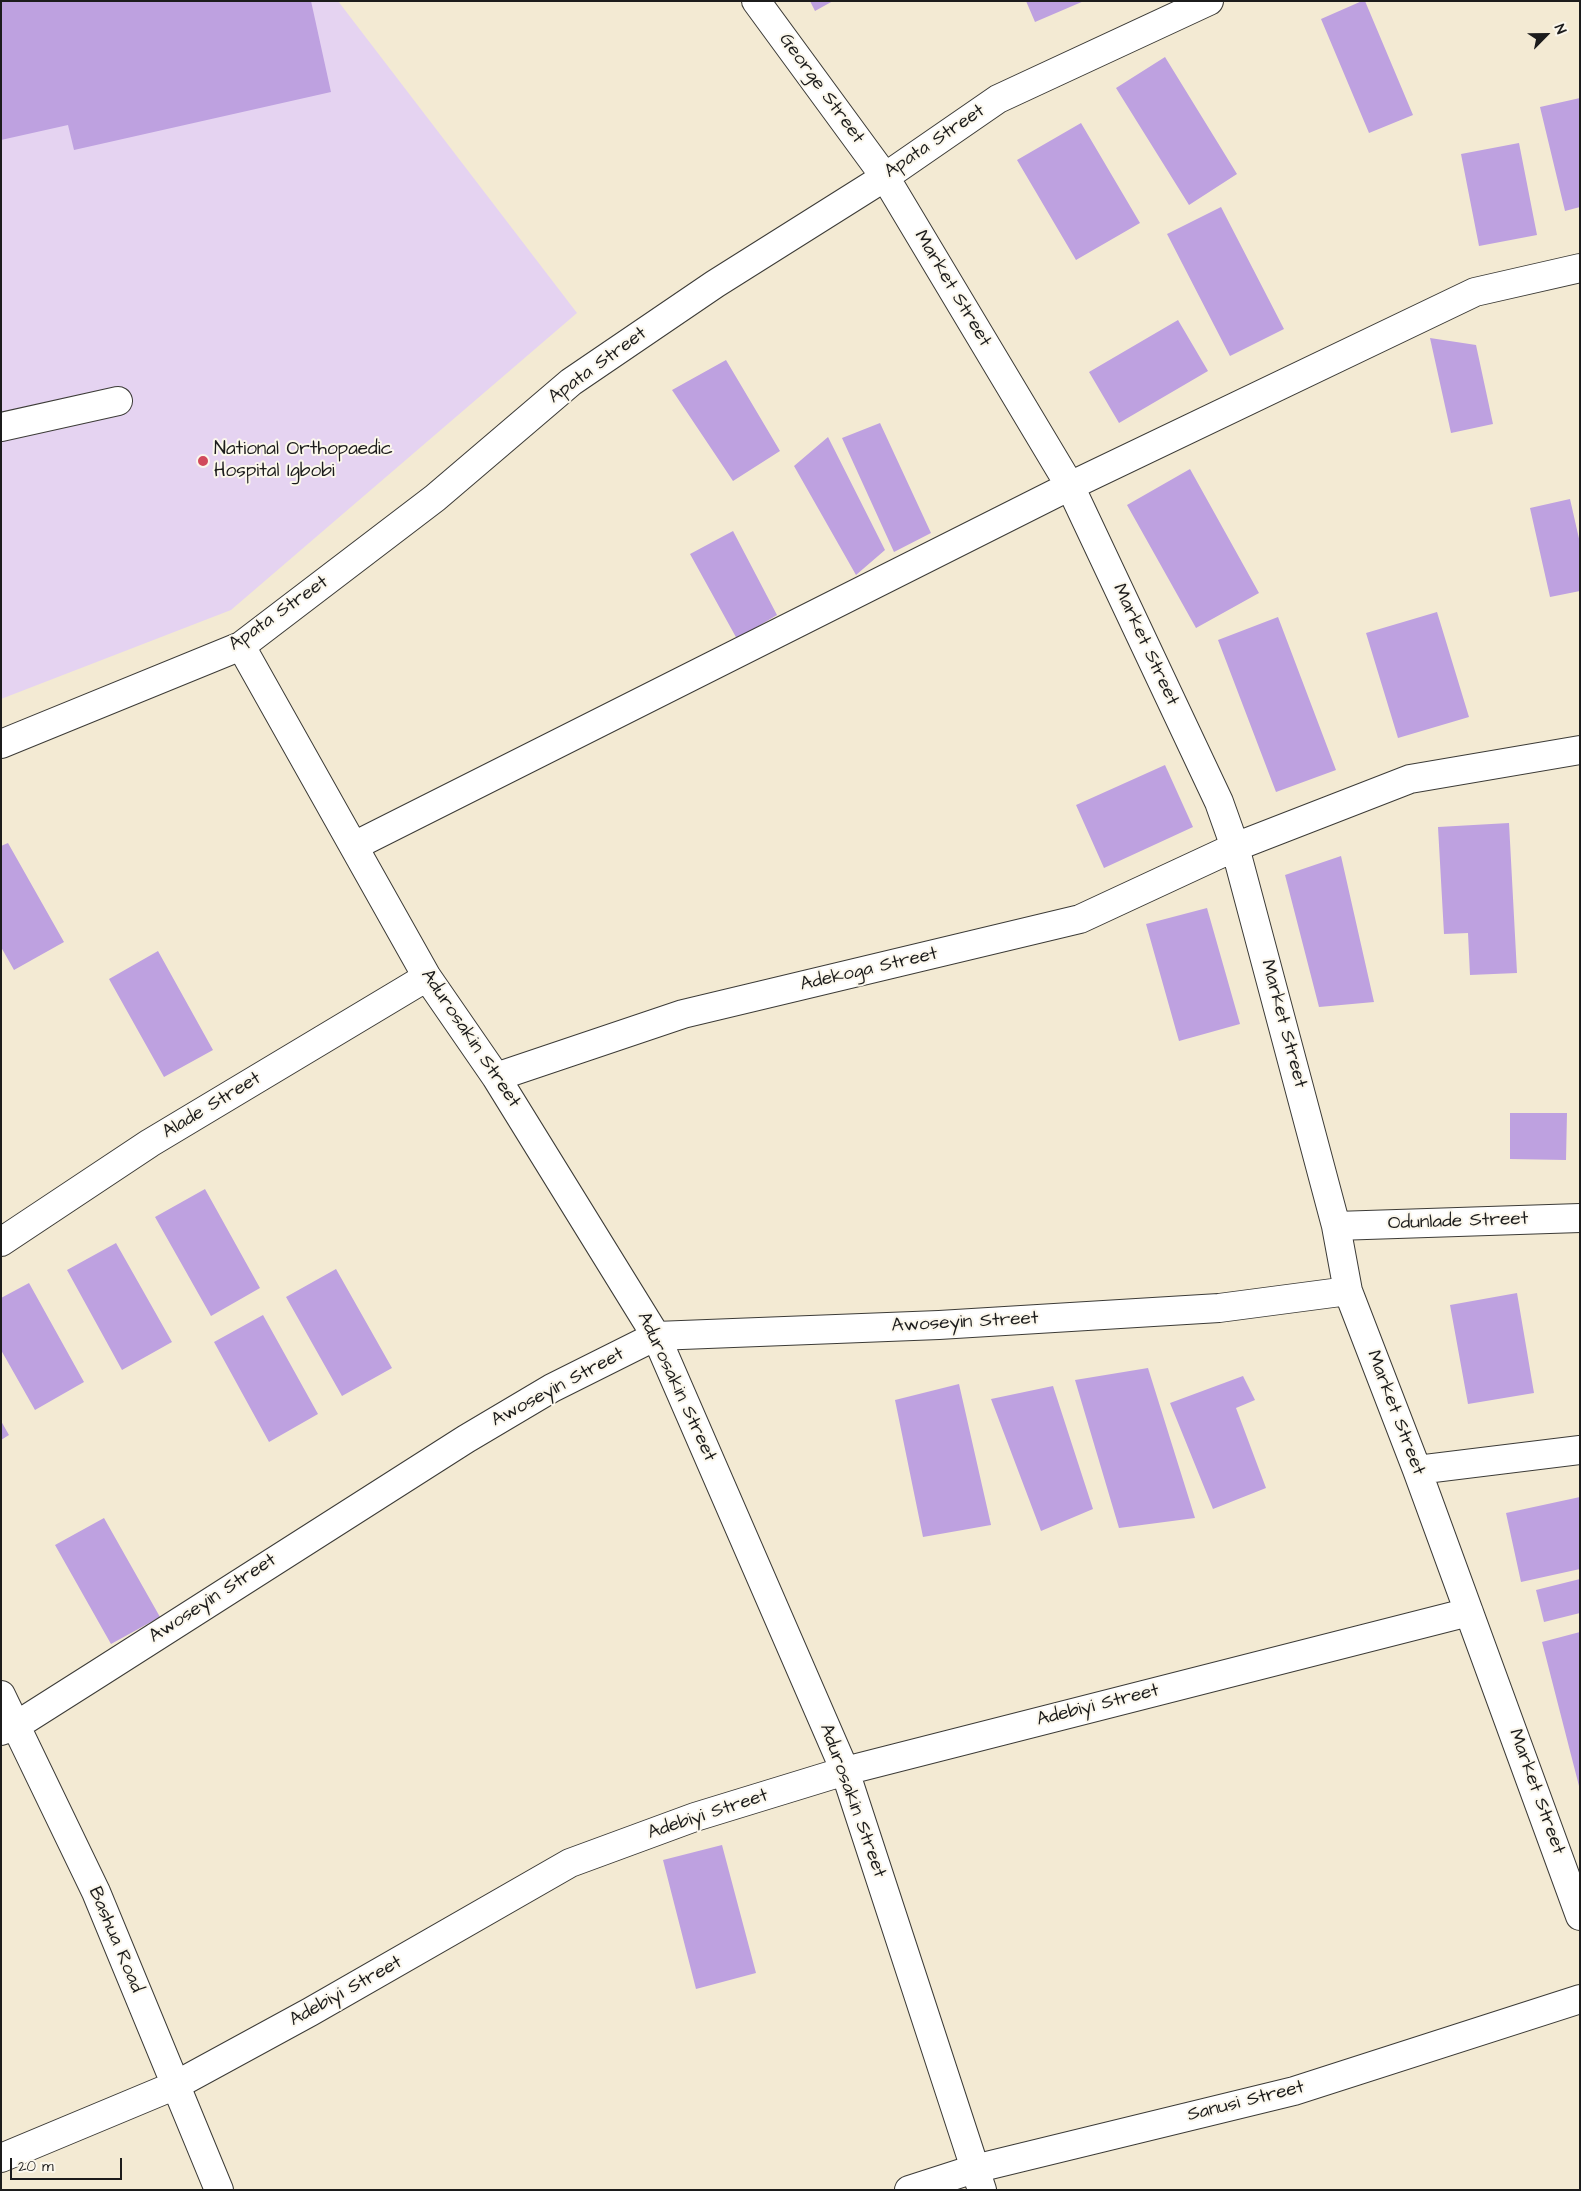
<!DOCTYPE html>
<html>
<head>
<meta charset="utf-8">
<style>
	body { margin:0 }
	#map { position:relative; width:1581px; height:2191px; overflow:hidden; background:#f3ead3; font-family:"Architects Daughter",sans-serif }
	canvas { display:block }
	.frame { position:absolute; inset:0; border:2px solid #1c1c1c; pointer-events:none }
	.north { position:absolute; left:1521px; top:10px; width:50px; height:50px; -webkit-text-stroke:4px #fbf7ec; paint-order:stroke; rotate:67deg; font-size:14px; font-weight:700; line-height:20px; text-align:center; color:#1c1c1c }
	.north::after { content:''; display:block; margin:auto; width:18px; height:22px; background:#1c1c1c; clip-path:polygon(50% 0,100% 100%,50% 72%,0 100%) }
	.scale { position:absolute; left:10px; top:2158px; width:112px; height:22px; box-sizing:border-box; border:2px solid #1c1c1c; border-top:0; padding-left:6px; font-size:15px; line-height:18px; white-space:nowrap; color:#1c1c1c; -webkit-text-stroke:4px #fbf7ec; paint-order:stroke }
</style>
</head>
<body>
<div id="map">
<canvas width="1581" height="2191"></canvas>
<div class="frame"></div>
<div class="north">N</div>
<div class="scale">20 m</div>
</div>
<script>
const ctx = document.querySelector('canvas').getContext('2d');
ctx.lineJoin = 'round';
function paint(path, color) {
  ctx.fillStyle = color;
  ctx.fill(path, 'evenodd');
}
function shape(rows) {
  const path = new Path2D();
  for (const r of rows) {
    path.moveTo(r[0], r[1]);
    for (let i = 2; i < r.length; i += 2) path.lineTo(r[i], r[i + 1]);
  }
  return path;
}
function trace(path, color, width, dash) {
  ctx.strokeStyle = color;
  ctx.lineWidth = width;
  ctx.lineCap = dash ? 'butt' : 'round';
  ctx.setLineDash(dash || []);
  ctx.stroke(path);
}
function label(font, color, halo, rows, align = 'center') {
  ctx.font = font + ' "Architects Daughter",sans-serif';
  ctx.lineWidth = 4;
  ctx.setLineDash([]);
  ctx.textBaseline = 'middle';
  ctx.strokeStyle = halo;
  ctx.fillStyle = color;
  for (const [text, x, y, turn = 0] of rows) {
    ctx.save();
    ctx.translate(x, y);
    ctx.rotate((+turn || 0) * Math.PI / 180);
    ctx.textAlign = isNaN(turn) ? turn : align;
    if (halo) ctx.strokeText(text, 0, 0);
    ctx.fillText(text, 0, 0);
    ctx.restore();
  }
}
paint(shape([
	[1,1,338,1,577,313,231,610,1,699]
]), '#e5d3f1');
paint(shape([
	[1,1,311,1,331,92,74,150,68,125,1,140],
	[810,1,833,1,815,11],
	[1026,1,1084,1,1035,22],
	[1362,1,1365,1,1413,115,1369,133,1321,19],
	[1165,57,1237,174,1189,205,1116,88],
	[1580,98,1580,207,1565,211,1540,107],
	[1081,123,1140,223,1076,260,1017,160],
	[1519,143,1537,235,1479,246,1461,154],
	[1221,207,1284,329,1230,356,1167,234],
	[1178,320,1208,371,1119,423,1089,372],
	[1430,338,1476,345,1493,424,1451,433],
	[726,360,780,451,733,481,672,390],
	[880,423,931,533,894,552,842,438],
	[828,437,885,550,856,575,794,466],
	[1190,469,1259,593,1196,628,1127,505],
	[1570,499,1580,543,1580,591,1550,597,1530,508],
	[733,531,777,615,737,639,690,554],
	[1437,612,1469,717,1398,738,1366,633],
	[1278,617,1336,770,1276,792,1218,640],
	[1165,765,1193,827,1104,868,1076,805],
	[1509,823,1517,973,1470,975,1468,933,1444,934,1438,827],
	[8,843,64,942,14,970,1,947,1,846],
	[1341,856,1374,1002,1319,1007,1285,875],
	[1207,908,1240,1024,1179,1041,1146,924],
	[158,951,213,1050,164,1077,109,979],
	[1510,1113,1567,1113,1566,1160,1510,1159],
	[205,1189,260,1288,211,1316,155,1217],
	[116,1243,172,1342,122,1370,67,1270],
	[336,1269,392,1368,342,1396,286,1297],
	[29,1283,84,1382,35,1410,1,1350,1,1298],
	[1517,1293,1534,1393,1468,1404,1450,1305],
	[263,1315,318,1414,269,1442,214,1342],
	[1148,1368,1195,1518,1119,1528,1075,1380],
	[1243,1376,1255,1400,1236,1408,1266,1488,1213,1509,1170,1403],
	[959,1384,991,1525,923,1537,895,1400],
	[1053,1386,1093,1509,1041,1531,991,1399],
	[1,1421,9,1435,1,1440],
	[1580,1497,1580,1569,1521,1582,1506,1513],
	[104,1518,160,1617,111,1644,55,1545],
	[1580,1579,1580,1613,1544,1622,1536,1590],
	[1580,1632,1580,1786,1579,1786,1542,1642],
	[722,1845,756,1973,696,1989,663,1860]
]), '#bea1e0');
const minor = shape([
	[756,1,885,177,1070,486,1219,802,1235,847,1336,1226,1348,1291,1417,1470,1580,1916],
	[1,427,118,401],
	[241,646,427,977,496,1077,656,1336,845,1771,982,2190],
	[1,744,241,646,435,498,571,382,715,284,885,177,998,99,1209,1],
	[354,846,1070,486,1475,292,1580,268],
	[496,1077,683,1014,1080,919,1235,847,1410,779,1580,750],
	[1336,1226,1580,1218],
	[1,1242,150,1143,427,977],
	[1417,1470,1580,1450],
	[1,1695,96,1892,219,2190],
	[1,1731,17,1725,99,1673,466,1439,552,1388,656,1336,939,1325,1219,1308,1348,1291],
	[1,2158,176,2085,310,2012,570,1863,695,1817,845,1771,1469,1612],
	[909,2190,974,2169,1294,2091,1580,1999]
]);
trace(minor, '#3c3b37', 30);
trace(minor, '#fff', 28);
for (const [x, y, r, color] of [
	[203,461,6,"#d1495b"]
]) {
  const dot = new Path2D();
  dot.arc(x, y, r, 0, 2 * Math.PI);
  ctx.fillStyle = color;
  ctx.fill(dot);
  trace(dot, '#fbf7ec', 2);
}
label('19px', '#1c1c1c', '#fbf7ec', [
	["George Street",821,89,54],
	["Apata Street",935,142,-34],
	["Market Street",952,289,59],
	["Apata Street",598,366,-36],
	["Apata Street",279,614,-35],
	["Market Street",1145,645,65],
	["Adekoga Street",869,970,-13],
	["Market Street",1283,1024,75],
	["Adurosakin Street",470,1039,56],
	["Alade Street",212,1106,-31],
	["Odunlade Street",1458,1222,-2],
	["Awoseyin Street",965,1323,-3],
	["Adurosakin Street",676,1387,65],
	["Awoseyin Street",558,1388,-28],
	["Market Street",1395,1413,69],
	["Awoseyin Street",213,1599,-33],
	["Adebiyi Street",1098,1706,-14],
	["Market Street",1536,1792,70],
	["Adurosakin Street",852,1801,70],
	["Adebiyi Street",708,1815,-18],
	["Bashua Road",115,1940,67],
	["Adebiyi Street",346,1992,-29],
	["Sanusi Street",1246,2102,-14]
]);
label('19px', '#1c1c1c', '#fbf7ec', [
	["National Orthopaedic",214,450],
	["Hospital Igbobi",214,472]
], 'left');
</script>
</body>
</html>
